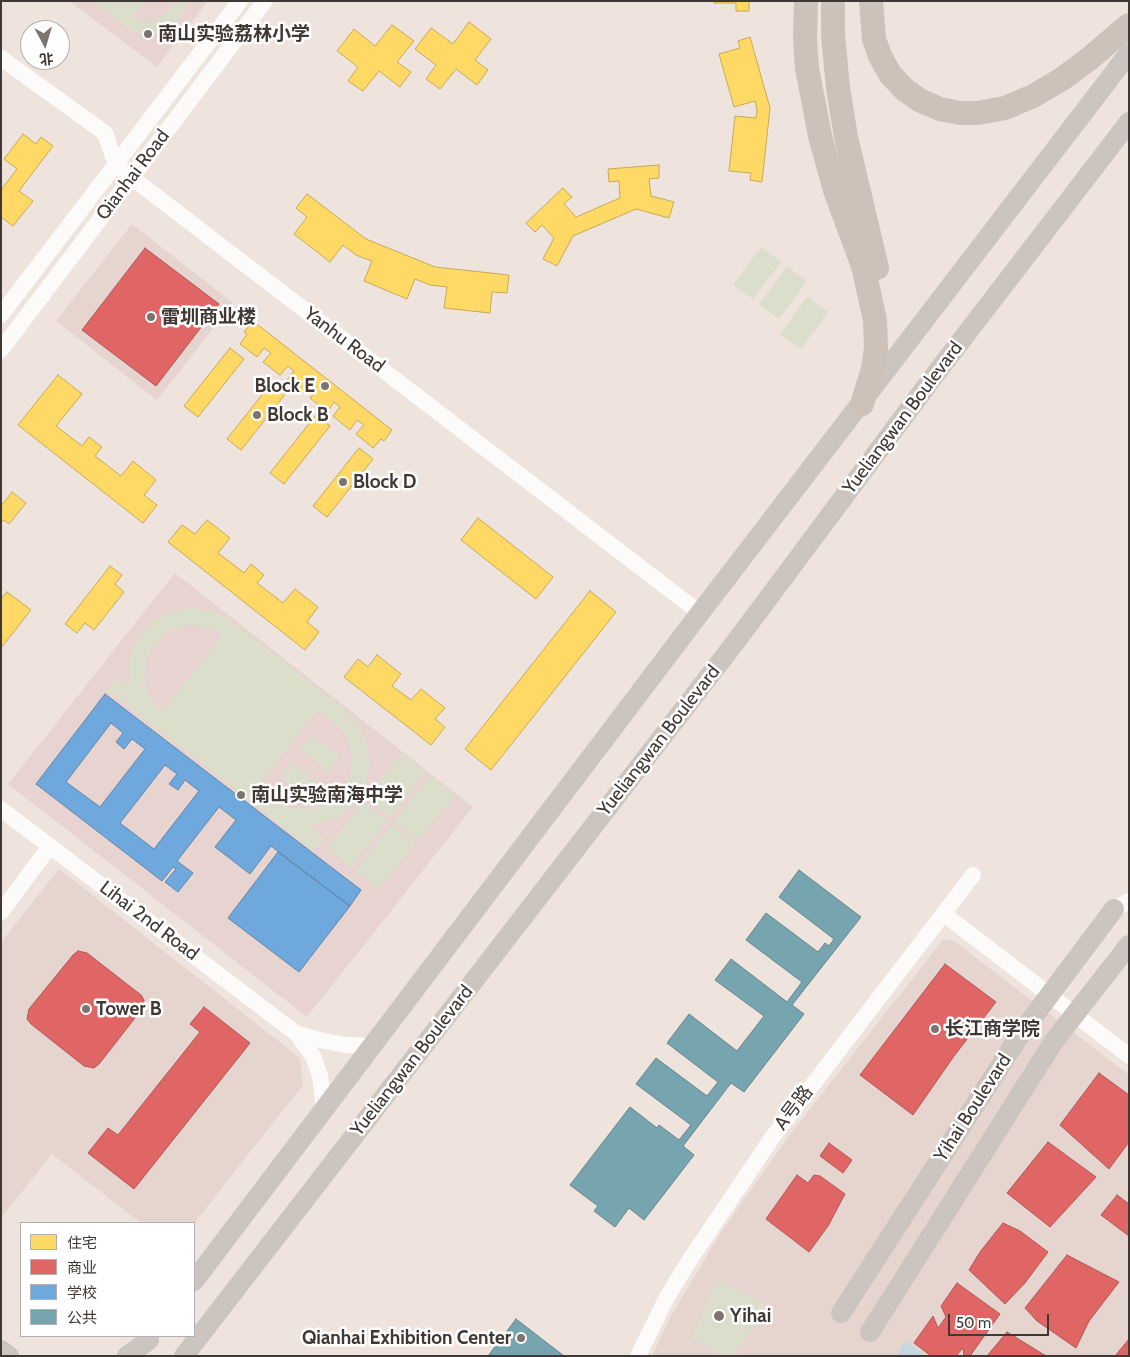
<!DOCTYPE html>
<html>
<head>
<meta charset="utf-8">
<style>
	body { margin:0 }
	#map { position:relative; width:1130px; height:1357px; overflow:hidden; background:#eee3dd; font-family:Cabin,"Noto Sans SC",sans-serif }
	canvas { display:block }
	.frame { position:absolute; inset:0; border:2px solid #403834; pointer-events:none }
	.legend { position:absolute; left:20px; top:1222px; width:175px; height:115px; box-sizing:border-box; background:#fff; border:1px solid #b3afae; margin:0; padding:6px 9px; list-style:none; font-size:15px; color:#403834 }
	.legend li { display:flex; align-items:center; gap:10px; height:25px }
	.legend b { width:25px; border:1px solid #b3afae }
	.north { position:absolute; left:20px; top:20px; width:50px; height:50px; box-sizing:border-box; background:#fff; border:1px solid #b3afae; border-radius:50%; rotate:174deg; font-size:14px; font-weight:700; line-height:20px; text-align:center; color:#403834 }
	.north::after { content:''; display:block; margin:auto; width:18px; height:22px; background:#7d746f; clip-path:polygon(50% 0,100% 100%,50% 72%,0 100%) }
	.scale { position:absolute; left:948px; top:1314px; width:101px; height:22px; box-sizing:border-box; border:2px solid #403834; border-top:0; padding-left:6px; font-size:15px; line-height:18px; white-space:nowrap; color:#403834; -webkit-text-stroke:4px #fff; paint-order:stroke }
</style>
</head>
<body>
<div id="map">
<canvas width="1130" height="1357"></canvas>
<div class="frame"></div>
<ul class="legend">
<li><b style="height:14px;background:#ffd966"></b>住宅</li>
<li><b style="height:14px;background:#e06666"></b>商业</li>
<li><b style="height:14px;background:#6fa8dc"></b>学校</li>
<li><b style="height:14px;background:#76a5af"></b>公共</li>
</ul>
<div class="north">北</div>
<div class="scale">50 m</div>
</div>
<script>
const ctx = document.querySelector('canvas').getContext('2d');
ctx.lineJoin = 'round';
function paint(path, color) {
  ctx.fillStyle = color;
  ctx.fill(path, 'evenodd');
}
function shape(rows) {
  const path = new Path2D();
  for (const r of rows) {
    path.moveTo(r[0], r[1]);
    for (let i = 2; i < r.length; i += 2) path.lineTo(r[i], r[i + 1]);
  }
  return path;
}
function trace(path, color, width, dash) {
  ctx.strokeStyle = color;
  ctx.lineWidth = width;
  ctx.lineCap = dash ? 'butt' : 'round';
  ctx.setLineDash(dash || []);
  ctx.stroke(path);
}
function label(font, color, halo, rows, align = 'center') {
  ctx.font = font + ' Cabin,"Noto Sans SC",sans-serif';
  ctx.lineWidth = 5;
  ctx.setLineDash([]);
  ctx.textBaseline = 'middle';
  ctx.strokeStyle = halo;
  ctx.fillStyle = color;
  for (const [text, x, y, turn = 0] of rows) {
    ctx.save();
    ctx.translate(x, y);
    ctx.rotate((+turn || 0) * Math.PI / 180);
    ctx.textAlign = isNaN(turn) ? turn : align;
    if (halo) ctx.strokeText(text, 0, 0);
    ctx.fillText(text, 0, 0);
    ctx.restore();
  }
}
paint(shape([
	[132,224,233,303,157,400,56,321],
	[59,869,300,1058,303,1085,194,1223,141,1223,52,1154,1,1218,1,942],
	[943,940,954,941,1129,1075,1129,1356,652,1356,671,1316,720,1234,791,1133]
]), '#e6d4ce');
paint(shape([
	[69,1,208,1,157,67],
	[175,573,473,807,307,1017,8,784]
]), '#e7d4d0');
paint(shape([
	[91,1,144,1,132,17,142,21,149,22,156,20,168,13,174,1,187,1,185,9,179,20,169,29,157,33,144,34,132,31],
	[761,247,781,262,753,299,733,285],
	[787,267,807,281,779,319,759,304],
	[807,297,828,312,801,349,780,334],
	[195,609,209,611,222,616,233,622,345,710,354,719,362,731,367,743,369,757,369,770,366,783,359,795,351,806,341,815,329,821,308,825,324,838,314,851,108,690,118,677,129,685,129,664,132,651,138,639,146,628,157,620,169,613,182,610],
	[195,625,215,630,223,636,162,712,150,696,146,687,144,677,147,657,152,648,166,633,185,626],
	[318,710,335,723,348,738,353,758,350,778,339,795,323,806,313,809,292,808,283,805,258,786],
	[312,736,340,757,329,771,301,750],
	[402,753,426,772,390,818,366,799],
	[291,763,319,784,309,798,281,778],
	[431,776,455,795,418,840,394,822],
	[363,802,387,821,351,867,327,848],
	[392,825,416,843,379,889,355,871],
	[720,1281,768,1307,734,1356,725,1356,692,1338,692,1335,716,1283]
]), '#dbdecb');
paint(shape([
	[905,1341,925,1356,896,1356]
]), '#c5d7e3');
const homes = shape([
	[714,1,749,1,749,11,736,11,736,3,714,3,714,1],
	[469,22,491,39,475,60,488,70,477,85,456,69,440,89,426,79,436,65,415,49,431,28,453,44,469,22],
	[392,25,414,41,397,62,411,72,400,87,379,71,363,91,348,81,358,67,337,51,354,29,375,46,392,25],
	[750,37,770,108,762,182,750,180,751,173,729,171,735,116,756,118,757,109,755,101,734,107,719,54,740,48,738,41,750,37],
	[23,134,36,144,41,137,53,146,19,191,33,201,13,226,1,217,1,190,17,169,4,159,23,134],
	[659,165,659,178,649,179,651,196,674,202,669,218,636,209,573,236,557,266,543,259,554,238,542,225,535,232,526,223,563,188,572,197,564,204,576,217,620,198,619,181,609,182,608,169,659,165],
	[307,194,366,239,435,267,509,275,507,293,492,292,490,313,444,308,447,287,430,285,415,279,407,299,364,281,372,261,356,255,343,245,330,262,294,234,307,217,296,208,307,194],
	[253,321,392,430,384,441,381,439,373,448,356,434,364,425,357,420,350,430,333,416,340,407,334,402,327,412,310,398,317,389,311,384,303,393,287,380,294,371,288,366,280,375,263,362,271,353,264,348,257,357,240,344,247,334,244,332,253,321],
	[230,348,244,359,198,417,184,406,230,348],
	[58,375,82,394,56,426,82,446,89,437,102,447,95,456,121,476,133,461,156,480,144,495,157,505,143,523,18,425,58,375],
	[273,381,287,392,241,450,227,439,273,381],
	[316,415,330,426,284,484,270,473,316,415],
	[359,448,373,459,327,517,313,506,359,448],
	[12,492,26,503,9,524,4,520,1,523,1,506,12,492],
	[478,518,553,577,536,599,461,540,478,518],
	[207,520,230,538,218,553,244,573,251,564,264,575,257,583,283,603,295,589,318,607,307,622,319,632,305,650,168,542,182,525,195,534,207,520],
	[110,566,122,575,115,584,124,592,94,630,85,623,77,633,65,624,110,566],
	[590,591,616,612,491,770,465,749,590,591],
	[7,592,31,610,1,648,1,599,7,592],
	[377,655,401,674,392,686,411,700,421,689,445,708,435,719,445,727,431,745,344,677,358,659,368,667,377,655]
]);
paint(homes, '#ffd966');
trace(homes, '#c6a957', 1);
const shops = shape([
	[145,248,219,304,156,386,82,330,145,248],
	[78,951,87,953,141,995,144,1000,142,1009,99,1064,94,1068,84,1066,31,1024,27,1019,29,1009,73,955,78,951],
	[945,964,996,1002,954,1056,913,1115,860,1075,945,964],
	[204,1007,250,1043,134,1189,88,1153,108,1128,118,1135,200,1032,190,1024,204,1007],
	[1099,1073,1129,1095,1129,1142,1109,1169,1060,1125,1099,1073],
	[1048,1142,1096,1177,1050,1227,1007,1193,1048,1142],
	[829,1143,852,1160,843,1173,820,1156,829,1143],
	[797,1175,808,1183,814,1175,820,1176,845,1194,828,1226,809,1252,766,1219,797,1175],
	[1117,1195,1129,1204,1129,1236,1101,1215,1117,1195],
	[1003,1223,1020,1231,1048,1252,1025,1283,1005,1304,969,1270,980,1252,1003,1223],
	[1067,1255,1119,1282,1089,1321,1076,1348,1037,1321,1025,1308,1067,1255],
	[957,1283,1000,1314,970,1356,964,1356,963,1348,956,1356,931,1356,914,1343,933,1316,938,1328,946,1317,941,1306,957,1283],
	[1007,1332,1046,1356,987,1356,1007,1332],
	[1129,1339,1129,1356,1115,1356,1129,1339]
]);
paint(shops, '#e06666');
trace(shops, '#b05857', 1);
const schools = shape([
	[105,694,361,890,350,906,271,846,250,874,215,847,236,820,219,807,177,861,193,873,178,892,165,882,176,869,173,867,162,881,36,784,105,694],
	[111,723,123,733,116,742,124,749,132,739,145,749,100,807,66,782,111,723],
	[165,765,177,774,169,784,178,790,185,780,199,791,154,849,120,823,165,765],
	[278,852,350,906,299,972,228,918,278,852]
]);
paint(schools, '#6fa8dc');
trace(schools, '#6186aa', 1);
const public = shape([
	[799,870,861,917,792,1005,804,1014,744,1092,731,1083,683,1146,694,1155,644,1220,629,1208,615,1227,594,1211,598,1206,570,1185,630,1107,657,1128,659,1125,679,1140,691,1125,636,1084,656,1058,707,1096,718,1082,667,1043,689,1014,737,1051,764,1016,715,980,731,959,787,1002,802,982,746,940,766,913,818,952,825,943,829,946,834,939,779,897,799,870],
	[516,1319,564,1356,488,1356,516,1319]
]);
paint(public, '#76a5af');
trace(public, '#66848a', 1);
trace(shape([
	[1,58,105,133,116,165,131,177,700,613],
	[1,315,240,1],
	[1,350,265,1],
	[1,809,297,1034],
	[1114,909,1129,901],
	[1,912,50,846],
	[944,914,1129,1056],
	[324,1110,320,1076,313,1056,297,1034,320,1040,346,1045,372,1046],
	[638,1356,666,1299,689,1261,774,1135,973,875]
]), '#fcfbfa', 16);
trace(shape([
	[194,1281,700,613,1129,53],
	[841,1313,1024,1029,1114,909],
	[870,1332,1054,1041,1129,945],
	[1,1350,9,1356],
	[127,1356,149,1340],
	[184,1356,734,644,934,376,1129,122]
]), '#ccc5bf', 20);
trace(shape([
	[806,1,805,39,807,68,820,136,835,190,863,266,875,320,876,348,873,369,862,404],
	[833,1,833,35,838,88,846,137,877,268],
	[871,1,874,39,880,56,890,74,904,89,919,100,940,109,960,113,978,113,1005,108,1033,96,1062,79,1089,59,1129,25]
]), '#ccc2b9', 24);
for (const [x, y, r, color] of [
	[148,34,5,"#7d746f"],
	[151,317,5,"#7d746f"],
	[325,386,5,"#7d746f"],
	[257,415,5,"#7d746f"],
	[343,482,5,"#7d746f"],
	[241,795,5,"#7d746f"],
	[86,1009,5,"#7d746f"],
	[935,1029,5,"#7d746f"],
	[719,1316,6,"#7d746f"],
	[521,1338,5,"#7d746f"]
]) {
  const dot = new Path2D();
  dot.arc(x, y, r, 0, 2 * Math.PI);
  ctx.fillStyle = color;
  ctx.fill(dot);
  trace(dot, '#fff', 2);
}
label('bold 19px', '#403834', '#fff', [
	["南山实验荔林小学",158,34],
	["雷圳商业楼",161,317],
	["Block E",315,386,"right"],
	["Block B",267,415],
	["Block D",353,482],
	["南山实验南海中学",251,795],
	["Tower B",96,1009],
	["长江商学院",945,1029],
	["Yihai",730,1316],
	["Qianhai Exhibition Center",511,1338,"right"]
], 'left');
label('19px', '#403834', '#fff', [
	["Qianhai Road",133,175,-53],
	["Yanhu Road",344,340,37],
	["Yueliangwan Boulevard",903,418,-53],
	["Yueliangwan Boulevard",659,741,-52],
	["Lihai 2nd Road",149,921,37],
	["Yueliangwan Boulevard",412,1061,-52],
	["A号路",794,1108,-53],
	["Yihai Boulevard",973,1108,-57]
]);
</script>
</body>
</html>
